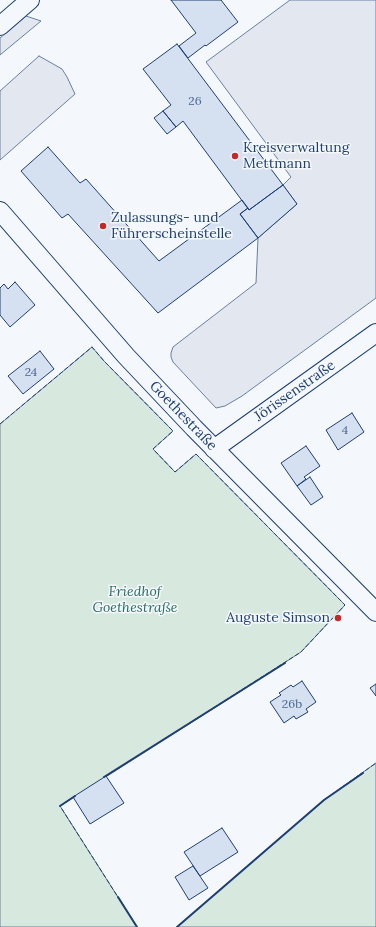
<!DOCTYPE html>
<html>
<head>
<meta charset="utf-8">
<style>
	body { margin:0 }
	canvas { display:block; background:#f4f7fb }
</style>
</head>
<body>
<canvas width="376" height="927"></canvas>
<script>
const ctx = document.querySelector('canvas').getContext('2d');
ctx.lineJoin = 'round';
function paint(path, color) {
  ctx.fillStyle = color;
  ctx.fill(path, 'evenodd');
}
function shape(rows) {
  const path = new Path2D();
  for (const r of rows) {
    path.moveTo(r[0], r[1]);
    for (let i = 2; i < r.length; i += 2) path.lineTo(r[i], r[i + 1]);
  }
  return path;
}
function trace(path, color, width, dash) {
  ctx.strokeStyle = color;
  ctx.lineWidth = width;
  ctx.lineCap = dash ? 'butt' : 'round';
  ctx.setLineDash(dash || []);
  ctx.stroke(path);
}
function label(font, color, halo, rows, align = 'center') {
  ctx.font = font + ' Lora,serif';
  ctx.lineWidth = 3;
  ctx.setLineDash([]);
  ctx.textBaseline = 'middle';
  ctx.strokeStyle = halo;
  ctx.fillStyle = color;
  for (const [text, x, y, turn = 0] of rows) {
    ctx.save();
    ctx.translate(x, y);
    ctx.rotate((+turn || 0) * Math.PI / 180);
    ctx.textAlign = isNaN(turn) ? turn : align;
    if (halo) ctx.strokeText(text, 0, 0);
    ctx.fillText(text, 0, 0);
    ctx.restore();
  }
}
const green = shape([
	[92,347,104,361,173,431,153,449,175,472,196,454,345,605,301,652,238,693,60,806,137,927,0,927,0,424,92,347],
	[376,763,376,927,177,927,324,800,376,763]
]);
paint(green, '#d7e8df');
trace(green, '#687fa3', 1);
const parking = shape([
	[290,0,376,0,376,298,242,396,225,406,216,408,173,362,171,357,171,353,173,347,256,283,258,238,297,204,283,185,291,177,206,62,290,0],
	[26,16,41,21,0,55,0,38,26,16],
	[39,56,62,69,67,77,75,94,0,160,0,91,39,56]
]);
paint(parking, '#e3e8f0');
trace(parking, '#687fa3', 1);
const building = shape([
	[171,0,221,0,238,22,206,46,205,45,188,58,179,46,196,33,171,0],
	[177,44,283,185,249,210,183,121,176,127,163,111,171,105,143,69,177,44],
	[163,111,176,127,167,134,154,118,163,111],
	[48,147,80,183,86,179,159,261,242,200,248,208,240,214,258,238,158,313,68,214,62,218,21,171,48,147],
	[283,185,297,204,258,238,240,214,248,208,249,210,283,185],
	[15,282,35,305,10,327,0,315,0,288,4,284,8,289,15,282],
	[40,351,54,369,23,394,8,376,40,351],
	[352,413,364,432,338,450,326,430,352,413],
	[306,446,320,466,304,477,306,479,297,486,281,463,306,446],
	[310,477,323,497,311,505,297,486,310,477],
	[302,681,316,702,306,709,308,712,296,719,294,716,284,723,270,702,281,695,279,693,291,685,293,687,302,681],
	[376,684,376,696,370,688,376,684],
	[106,776,124,803,90,824,73,797,106,776],
	[222,828,238,852,200,876,184,852,222,828],
	[193,866,208,888,189,900,175,877,193,866]
]);
paint(building, '#d5e0f0');
trace(building, '#1d3f73', 1);
const street = shape([
	[0,26,30,0],
	[0,211,126,356,194,428,376,612],
	[214,449,376,333]
]);
trace(street, '#1d3f73', 20);
trace(street, '#f4f7fb', 18);
trace(shape([
	[0,424,92,347,104,361,173,431,153,449,175,472,196,454,345,605,301,652,105,777],
	[75,796,60,806,137,927],
	[177,927,324,800,376,763]
]), '#1d3f73', 1, [5, 2]);
trace(shape([
	[104,777,285,663],
	[60,806,75,796],
	[118,897,137,927],
	[177,927,324,800,363,773]
]), '#1d3f73', 2);
for (const [x, y, r, color] of [
	[235,156,4,"#c62828"],
	[103,226,4,"#c62828"],
	[338,618,4,"#c62828"]
]) {
  const dot = new Path2D();
  dot.arc(x, y, r, 0, 2 * Math.PI);
  ctx.fillStyle = color;
  ctx.fill(dot);
  trace(dot, '#f4f7fb', 1.5);
}
label('12px', '#4b6792', null, [
	["26",195,102],
	["24",31,373],
	["4",345,431],
	["26b",292,705]
]);
label('14px', '#1d3f73', '#f4f7fb', [
	["Kreisverwaltung",243,148],
	["Mettmann",243,164],
	["Zulassungs- und",111,218],
	["Führerscheinstelle",111,234],
	["Auguste Simson",330,618,"right"]
], 'left');
label('14px', '#1d3f73', '#f4f7fb', [
	["Jörissenstraße",295,391,-35],
	["Goethestraße",183,416,46]
]);
label('italic 14px', '#2c6c60', '#f4f7fb', [
	["Friedhof",135,592],
	["Goethestraße",135,608]
]);
</script>
</body>
</html>
